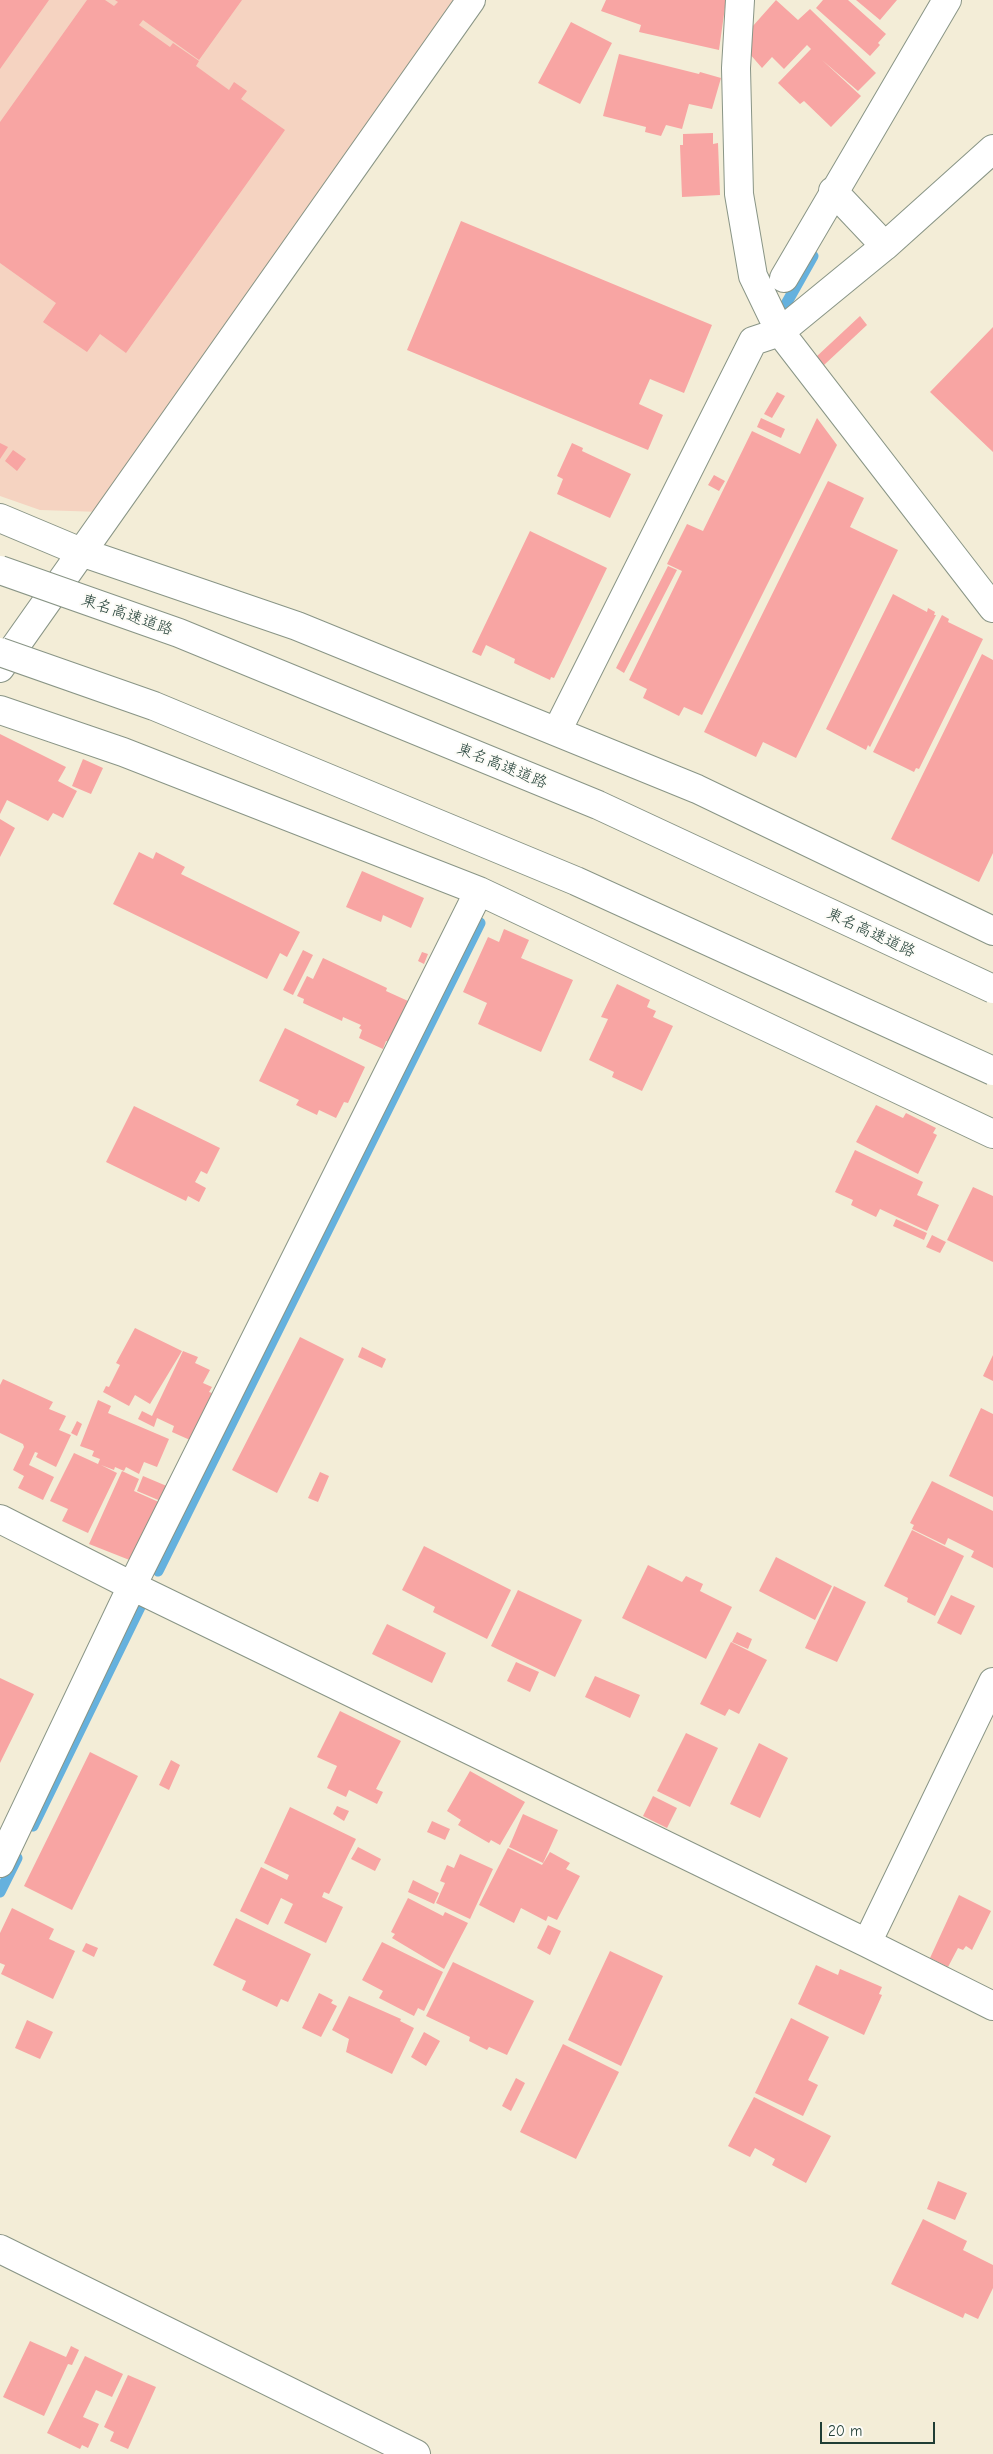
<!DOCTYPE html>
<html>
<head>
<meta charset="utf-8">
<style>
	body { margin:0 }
	#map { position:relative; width:993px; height:2454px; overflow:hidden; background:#f3edd7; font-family:"Comic Neue",sans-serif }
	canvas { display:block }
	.scale { position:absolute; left:820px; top:2422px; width:115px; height:22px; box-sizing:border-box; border:2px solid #1f3d34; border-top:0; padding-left:6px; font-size:15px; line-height:18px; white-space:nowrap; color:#1f3d34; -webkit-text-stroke:4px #fdfcf7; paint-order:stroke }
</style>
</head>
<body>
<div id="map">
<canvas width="993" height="2454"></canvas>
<div class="scale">20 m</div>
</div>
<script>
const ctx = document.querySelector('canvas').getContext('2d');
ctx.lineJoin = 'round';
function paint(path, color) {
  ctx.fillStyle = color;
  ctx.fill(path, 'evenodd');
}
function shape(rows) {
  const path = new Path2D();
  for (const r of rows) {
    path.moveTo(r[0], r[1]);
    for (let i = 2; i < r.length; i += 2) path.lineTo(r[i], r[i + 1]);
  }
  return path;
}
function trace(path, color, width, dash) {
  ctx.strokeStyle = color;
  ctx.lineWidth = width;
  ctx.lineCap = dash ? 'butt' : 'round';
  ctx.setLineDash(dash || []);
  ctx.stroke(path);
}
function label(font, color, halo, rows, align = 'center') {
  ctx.font = font + ' "Comic Neue","Klee One",sans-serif';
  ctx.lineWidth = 4;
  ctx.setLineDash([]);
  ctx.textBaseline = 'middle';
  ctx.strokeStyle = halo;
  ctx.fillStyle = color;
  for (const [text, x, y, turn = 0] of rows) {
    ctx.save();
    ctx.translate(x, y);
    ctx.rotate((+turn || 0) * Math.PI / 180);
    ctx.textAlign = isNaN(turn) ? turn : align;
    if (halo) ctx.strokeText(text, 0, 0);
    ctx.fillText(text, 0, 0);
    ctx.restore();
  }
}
paint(shape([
	[0,0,466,0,101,512,40,510,0,496]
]), '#f5d3c1');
trace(shape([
	[777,320,813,256],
	[158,1571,480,923],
	[33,1826,140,1607],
	[0,1892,17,1858]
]), '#65b1de', 11);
paint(shape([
	[0,0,49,0,0,69],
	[87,0,105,0,114,6,118,2,115,0,242,0,199,60,143,20,139,25,170,47,173,43,199,61,196,66,229,90,234,82,247,91,241,99,285,130,126,353,100,334,87,352,43,322,56,303,0,263,0,122],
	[606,0,726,0,719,50,639,32,641,25,601,11],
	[776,0,798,20,810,9,876,73,858,91,822,60,861,96,831,127,804,101,800,104,778,83,811,49,807,45,784,69,772,57,762,68,749,53,752,27],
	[823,0,848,0,886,34,878,43,880,45,870,56,816,8],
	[856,0,897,0,880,20],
	[571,22,612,43,580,104,538,83],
	[619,54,699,74,700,72,721,78,712,109,689,104,682,129,666,125,661,136,645,132,646,127,603,116],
	[713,133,713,144,718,143,720,195,682,197,680,145,683,145,683,134],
	[461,221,712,325,684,393,650,379,639,404,663,415,648,450,407,350],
	[860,316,867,325,824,365,816,357],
	[993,327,993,452,930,392],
	[777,392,785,396,772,418,764,414],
	[761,418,785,429,781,438,757,427],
	[817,418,837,445,702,715,684,707,679,716,643,698,647,689,629,680,682,571,667,564,687,524,703,531,752,431,800,454],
	[0,443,8,447,0,459],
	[572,443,583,448,582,451,631,474,610,518,557,494,563,479,557,476],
	[13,450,26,459,17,471,5,461],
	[714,475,725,481,719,491,708,485],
	[828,481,864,498,850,527,898,550,796,758,763,742,756,757,704,732],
	[530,531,607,568,554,678,551,677,550,680,514,663,515,659,486,645,481,656,472,652],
	[668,566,677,570,624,673,616,668],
	[893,594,927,612,928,608,935,612,934,615,936,615,870,747,868,745,866,750,826,729],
	[942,615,949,619,948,622,983,639,919,769,916,768,914,772,873,752],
	[982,654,993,660,993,853,979,882,891,839],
	[0,734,66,767,58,781,77,791,63,818,53,813,48,821,7,800,0,814],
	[83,759,103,768,91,794,72,786],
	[0,819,15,828,0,857],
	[139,852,153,859,156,852,185,867,181,874,300,932,287,957,280,953,267,979,113,904],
	[362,871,424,898,411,928,383,915,381,922,346,907],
	[504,929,529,940,521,958,573,980,541,1052,478,1024,487,1003,463,992,488,937,499,942],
	[303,950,313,955,293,995,283,990],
	[422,952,428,954,424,964,418,961],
	[323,958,387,988,386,991,408,1001,389,1042,386,1041,383,1049,359,1038,362,1030,359,1028,361,1025,343,1017,342,1021,303,1003,304,999,297,996,307,976,313,979],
	[617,984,650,1000,647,1007,656,1011,653,1017,673,1026,642,1091,612,1077,614,1072,589,1060,608,1019,601,1017],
	[285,1028,365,1067,348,1103,344,1102,336,1118,319,1110,317,1115,296,1105,299,1100,259,1081],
	[876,1105,903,1118,906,1113,936,1128,933,1133,937,1135,918,1174,856,1142],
	[134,1106,220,1148,207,1174,201,1171,195,1182,206,1188,199,1202,188,1196,186,1201,106,1162],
	[855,1150,923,1182,917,1195,939,1205,927,1231,880,1209,876,1217,851,1205,853,1200,835,1192],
	[973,1187,993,1196,993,1262,947,1240],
	[896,1219,927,1233,924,1240,893,1226],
	[932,1235,946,1242,940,1253,926,1247],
	[135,1328,182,1351,150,1404,135,1395,129,1406,103,1392,106,1386,109,1387,120,1365,116,1363],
	[300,1337,344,1359,277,1493,232,1470],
	[362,1347,386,1359,382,1368,358,1357],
	[183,1351,198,1357,195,1363,210,1370,203,1383,212,1387,209,1392,212,1393,190,1440,172,1432,174,1426,157,1418,154,1427,138,1419,142,1411,152,1416],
	[993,1355,993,1381,983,1376],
	[3,1379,53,1402,49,1409,66,1416,59,1430,71,1435,56,1467,36,1457,38,1453,35,1452,29,1465,54,1477,43,1500,18,1488,24,1476,13,1470,24,1447,23,1444,0,1433,0,1385],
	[98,1400,111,1406,108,1413,169,1439,157,1467,144,1462,139,1474,126,1467,124,1471,115,1467,114,1470,101,1465,117,1473,88,1533,62,1521,68,1509,50,1501,74,1453,98,1464,100,1459,92,1456,94,1451,80,1446],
	[981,1408,993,1414,993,1497,949,1476],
	[77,1421,82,1424,77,1436,71,1433],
	[122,1471,139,1479,134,1491,161,1503,132,1561,89,1544],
	[320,1472,329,1476,318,1502,308,1498],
	[143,1476,169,1487,163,1502,137,1491],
	[932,1481,993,1511,993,1568,971,1557,974,1551,948,1538,945,1545,912,1529,914,1525,910,1523],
	[912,1530,964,1556,935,1616,907,1602,908,1598,884,1586],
	[424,1546,511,1590,487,1639,433,1612,435,1607,402,1590],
	[776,1557,832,1586,815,1620,759,1591],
	[648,1565,682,1582,686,1576,703,1584,700,1591,732,1607,706,1659,622,1618],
	[834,1586,866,1602,837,1662,805,1648],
	[518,1590,582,1620,555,1677,491,1646],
	[951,1595,975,1606,961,1635,937,1623],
	[387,1624,446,1653,432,1683,372,1654],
	[737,1632,752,1639,748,1649,732,1642],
	[731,1642,767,1660,739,1714,729,1709,725,1716,700,1704],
	[516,1662,539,1672,530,1692,507,1681],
	[595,1676,640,1695,630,1718,585,1697],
	[0,1678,34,1694,0,1763],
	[340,1711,401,1741,376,1789,383,1792,377,1804,349,1790,346,1797,327,1788,337,1766,317,1757],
	[686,1733,718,1748,690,1807,657,1791],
	[759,1743,788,1758,760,1818,730,1804],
	[90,1752,138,1776,72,1910,24,1886],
	[171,1760,180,1765,169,1790,159,1785],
	[470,1771,525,1802,500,1845,491,1840,489,1843,458,1825,461,1820,447,1811],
	[653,1796,677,1808,667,1828,643,1816],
	[337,1806,349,1811,344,1821,333,1814],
	[290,1807,356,1839,329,1894,324,1892,322,1897,343,1907,326,1943,284,1923,293,1904,281,1898,268,1925,240,1911,261,1867,287,1880,289,1875,264,1863],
	[523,1814,558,1830,543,1863,509,1847],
	[432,1821,450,1829,445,1840,427,1832],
	[358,1847,381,1859,375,1871,351,1859],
	[508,1848,542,1865,550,1852,570,1863,566,1869,580,1876,557,1920,548,1916,546,1921,521,1908,514,1923,479,1905],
	[460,1854,493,1869,470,1919,436,1903,445,1883,440,1881,447,1865,454,1868],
	[413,1880,439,1893,434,1904,408,1892],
	[959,1895,991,1911,972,1950,966,1946,963,1950,958,1948,948,1967,930,1958],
	[408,1898,443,1916,445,1912,468,1923,444,1969,392,1938,395,1934,391,1932],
	[12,1908,54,1929,49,1939,75,1951,53,1999,1,1974,5,1965,0,1963,0,1933],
	[236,1918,311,1954,288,2002,281,1999,277,2007,242,1990,246,1981,213,1965],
	[548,1925,561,1931,550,1955,537,1948],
	[382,1942,443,1972,424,2011,418,2008,414,2016,379,1998,383,1991,362,1980],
	[86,1943,98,1948,94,1957,82,1951],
	[610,1951,663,1976,621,2066,568,2040],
	[453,1962,534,2001,507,2055,489,2047,487,2050,469,2041,470,2037,426,2016],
	[816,1965,838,1975,840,1969,882,1987,879,1994,882,1995,864,2035,798,2004],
	[319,1993,333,2000,331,2003,337,2006,321,2037,302,2028],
	[349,1996,401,2019,400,2021,414,2028,392,2074,346,2052,349,2039,332,2030],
	[791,2018,829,2037,808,2080,818,2085,803,2116,755,2093],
	[27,2020,53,2032,40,2059,15,2048],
	[424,2032,440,2041,426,2066,411,2057],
	[563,2044,619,2072,576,2159,520,2132],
	[516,2078,525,2083,511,2111,502,2106],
	[754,2097,831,2136,806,2183,772,2165,775,2159,755,2148,750,2157,728,2146],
	[938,2181,967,2193,955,2220,927,2209],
	[923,2219,967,2241,963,2250,993,2265,993,2288,978,2319,965,2313,963,2318,891,2284],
	[30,2341,66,2357,71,2346,79,2350,72,2365,68,2364,44,2416,3,2397],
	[85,2356,123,2374,112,2397,96,2390,83,2417,99,2424,88,2448,82,2445,80,2449,47,2433],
	[128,2375,156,2387,128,2449,110,2441,114,2432,104,2427]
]), '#f8a5a3');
const street = shape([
	[740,0,736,68,739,194,753,276,780,332,993,608],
	[833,191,885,246],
	[784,278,947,0],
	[0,518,81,552,297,626,697,789,993,931],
	[0,668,471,0],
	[0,710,123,752,479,891,993,1134],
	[557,731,753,341,780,332,885,246,993,149],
	[0,1519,132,1586,867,1943,993,2006],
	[0,1863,132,1586,479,891],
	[867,1943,993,1682],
	[0,2249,416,2454]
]);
trace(street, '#899586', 30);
trace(street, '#fff', 28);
const highwayBridge = shape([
	[0,570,179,633,598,805,993,989],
	[0,652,154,706,576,881,993,1071]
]);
trace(highwayBridge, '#899586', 30, []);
trace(highwayBridge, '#fff', 28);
label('16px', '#1f3d34', '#fdfcf7', [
	["東名高速道路",127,615,19],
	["東名高速道路",502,766,22],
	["東名高速道路",871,933,25]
]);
</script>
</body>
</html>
